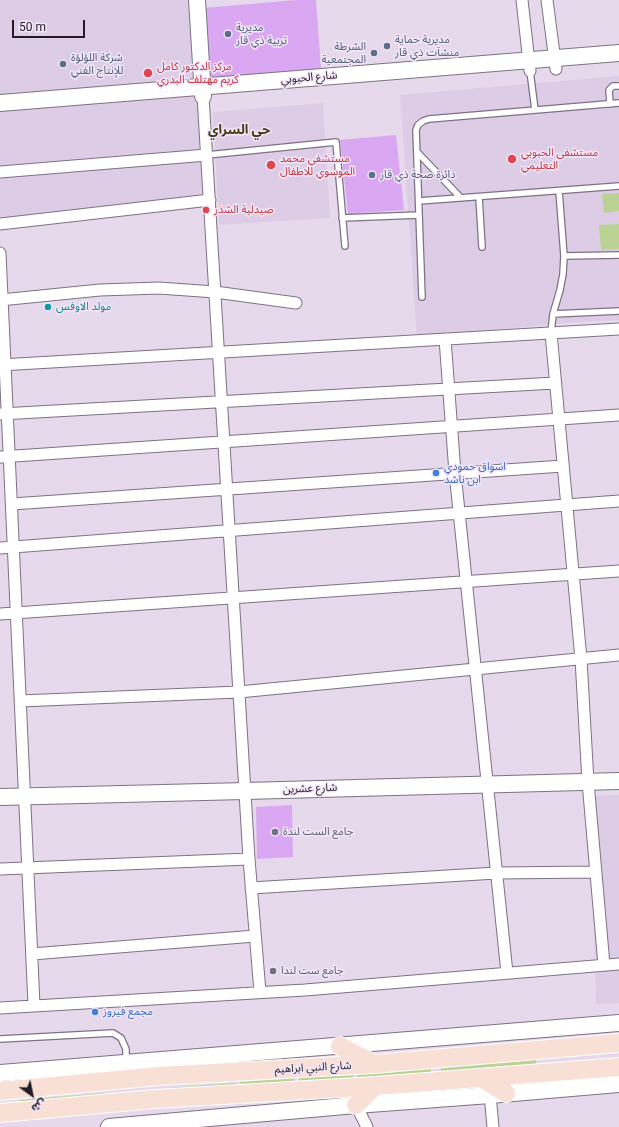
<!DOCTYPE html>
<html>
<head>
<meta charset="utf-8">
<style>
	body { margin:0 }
	#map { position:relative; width:619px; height:1127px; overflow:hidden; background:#e6d9ec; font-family:Roboto,"Noto Sans Arabic",sans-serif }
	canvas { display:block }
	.north { position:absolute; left:12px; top:1075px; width:40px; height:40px; -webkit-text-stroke:3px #f3e6f9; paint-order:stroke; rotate:147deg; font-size:11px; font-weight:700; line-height:16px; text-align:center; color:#211c23 }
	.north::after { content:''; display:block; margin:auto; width:14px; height:18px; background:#211c23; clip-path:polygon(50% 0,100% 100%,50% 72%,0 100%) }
	.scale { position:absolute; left:12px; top:20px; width:73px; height:18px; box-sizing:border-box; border:2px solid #211c23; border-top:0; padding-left:5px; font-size:12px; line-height:14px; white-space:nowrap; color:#211c23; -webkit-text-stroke:3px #f3e6f9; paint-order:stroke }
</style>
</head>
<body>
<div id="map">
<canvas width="619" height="1127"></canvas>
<div class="north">ش</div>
<div class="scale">50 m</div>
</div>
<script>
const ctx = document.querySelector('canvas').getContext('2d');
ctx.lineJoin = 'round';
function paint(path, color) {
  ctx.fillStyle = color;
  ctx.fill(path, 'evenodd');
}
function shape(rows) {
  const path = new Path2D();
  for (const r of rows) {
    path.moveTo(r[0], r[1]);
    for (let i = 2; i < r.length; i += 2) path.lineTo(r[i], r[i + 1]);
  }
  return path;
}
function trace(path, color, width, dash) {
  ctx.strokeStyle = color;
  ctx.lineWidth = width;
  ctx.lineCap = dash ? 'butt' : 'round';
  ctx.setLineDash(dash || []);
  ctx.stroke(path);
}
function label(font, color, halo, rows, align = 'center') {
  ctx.font = font + ' Roboto,"Noto Sans Arabic",sans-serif';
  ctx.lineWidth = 3;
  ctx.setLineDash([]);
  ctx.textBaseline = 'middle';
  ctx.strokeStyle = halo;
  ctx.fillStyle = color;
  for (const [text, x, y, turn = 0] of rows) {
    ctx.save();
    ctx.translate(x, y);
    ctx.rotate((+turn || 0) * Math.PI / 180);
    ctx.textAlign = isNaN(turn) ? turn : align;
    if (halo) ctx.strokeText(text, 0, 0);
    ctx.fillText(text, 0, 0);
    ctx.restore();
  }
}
paint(shape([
	[0,0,198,0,204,201,0,229],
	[619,76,619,320,577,322,417,337,400,95],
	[323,103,330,218,219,225,213,112],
	[619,795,619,1003,596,1004,590,796]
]), '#ddcce6');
paint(shape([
	[619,193,619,211,604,213,602,194],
	[619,224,619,249,601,250,599,225],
	[536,1059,536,1067,441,1073,441,1065],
	[431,1066,431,1075,358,1080,357,1073],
	[353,1073,354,1081,299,1085,299,1077],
	[294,1078,295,1085,241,1089,240,1082],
	[236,1083,237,1090,169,1095,168,1088],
	[105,1093,105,1099,21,1104,20,1100]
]), '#bad293');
paint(shape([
	[296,0,316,0,321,69,210,79,204,8],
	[396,135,404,210,348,214,340,140],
	[292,805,293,857,257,859,256,807]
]), '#daa7f3');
const lane = shape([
	[530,71,535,110],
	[610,104,609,90,613,86,619,86],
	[417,152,461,198],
	[207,155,336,142,345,246],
	[479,197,482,247],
	[419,201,619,186],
	[342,218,419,215],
	[564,256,619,255],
	[422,297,416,130,418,125,423,121,429,119,619,103],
	[553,314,619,311],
	[551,333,553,314,560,290,563,274,564,256,559,191],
	[0,1039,113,1033,121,1038,126,1049,126,1062]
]);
const street = shape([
	[522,0,530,71],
	[547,0,556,69],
	[203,96,249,859,260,992],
	[0,172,207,155],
	[0,224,210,200],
	[0,253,34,1005],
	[0,300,100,290,159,288,215,292,296,303],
	[551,333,581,659,588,782,604,965],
	[445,339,455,473,507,973],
	[0,365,619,329],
	[1,414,555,383],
	[0,457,619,415],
	[12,504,563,466],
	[0,548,619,501],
	[0,614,619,571],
	[20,701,239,692,619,655],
	[0,869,249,859],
	[251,888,496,873,595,872],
	[32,954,255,936],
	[0,1008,305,990,619,964],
	[490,1095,493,1127],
	[356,1105,367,1127]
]);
const secondary = shape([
	[197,0,203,96],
	[0,103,619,53],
	[0,797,245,791,619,781],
	[0,1073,619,1023],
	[109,1127,356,1105,490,1095,619,1084]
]);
const primary = shape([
	[340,1046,374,1064],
	[481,1078,506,1093],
	[0,1091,159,1076,374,1064,619,1043],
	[356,1105,375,1086],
	[0,1113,155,1099,375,1086,619,1067]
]);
trace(lane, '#7d7283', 8);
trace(street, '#7d7283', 13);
trace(secondary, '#7d7283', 18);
trace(primary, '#fff', 20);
trace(lane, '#fff', 5.5);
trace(street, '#fff', 11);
trace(secondary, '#fff', 16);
trace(primary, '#f8e0d6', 18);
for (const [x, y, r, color] of [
	[228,34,4,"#5c6f8a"],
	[387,46,4,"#5c6f8a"],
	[374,53,4,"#5c6f8a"],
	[63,64,4,"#5c6f8a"],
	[148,73,5,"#e0444e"],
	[512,159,5,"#e0444e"],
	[271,165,5,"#e0444e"],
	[372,175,4,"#5c6f8a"],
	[206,210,4,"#e0444e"],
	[48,307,4,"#0f9aa8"],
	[436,473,4,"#3f7fe0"],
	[275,832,4,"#6b7280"],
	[273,971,4,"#6b7280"],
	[95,1012,4,"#3f7fe0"]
]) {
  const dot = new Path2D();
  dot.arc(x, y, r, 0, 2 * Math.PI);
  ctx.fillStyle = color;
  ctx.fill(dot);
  trace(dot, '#f3e6f9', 1.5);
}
label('11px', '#4e5e75', '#f3e6f9', [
	["مديرية",236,28],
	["تربية ذي قار",236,41],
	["مديرية حماية",395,40],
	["منشآت ذي قار",395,53],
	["الشرطة",366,47,"right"],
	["المجتمعية",366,60,"right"],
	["شركة اللؤلؤة",71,58],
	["للإنتاج الفني",71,71],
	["دائرة صحة ذي قار",380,175]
], 'left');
label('11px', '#be3a42', '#f3e6f9', [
	["مركز الدكتور كامل",157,67],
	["كريم مهتلف البدري",157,80],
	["مستشفى الحبوبي",521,153],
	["التعليمي",521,166],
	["مستشفى محمد",280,159],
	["الموسوي للاطفال",280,172],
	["صيدلية الشذر",214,210]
], 'left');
label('11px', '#211c23', '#f3e6f9', [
	["شارع الحبوبي",309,78,-5],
	["شارع عشرين",310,789,-2],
	["شارع النبي ابراهيم",313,1068,-3]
]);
label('11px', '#0d838f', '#f3e6f9', [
	["مولد الاوفس",56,307]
], 'left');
label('11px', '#366cbe', '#f3e6f9', [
	["اسواق حمودي",444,467],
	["ابن ناشد",444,480],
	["مجمع فيروز",103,1012]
], 'left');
label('11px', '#5b616d', '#f3e6f9', [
	["جامع الست لندة",283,832],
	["جامع ست لندا",281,971]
], 'left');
label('bold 13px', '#413a10', '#f3e6f9', [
	["حي السراي",239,131]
]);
</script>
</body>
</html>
